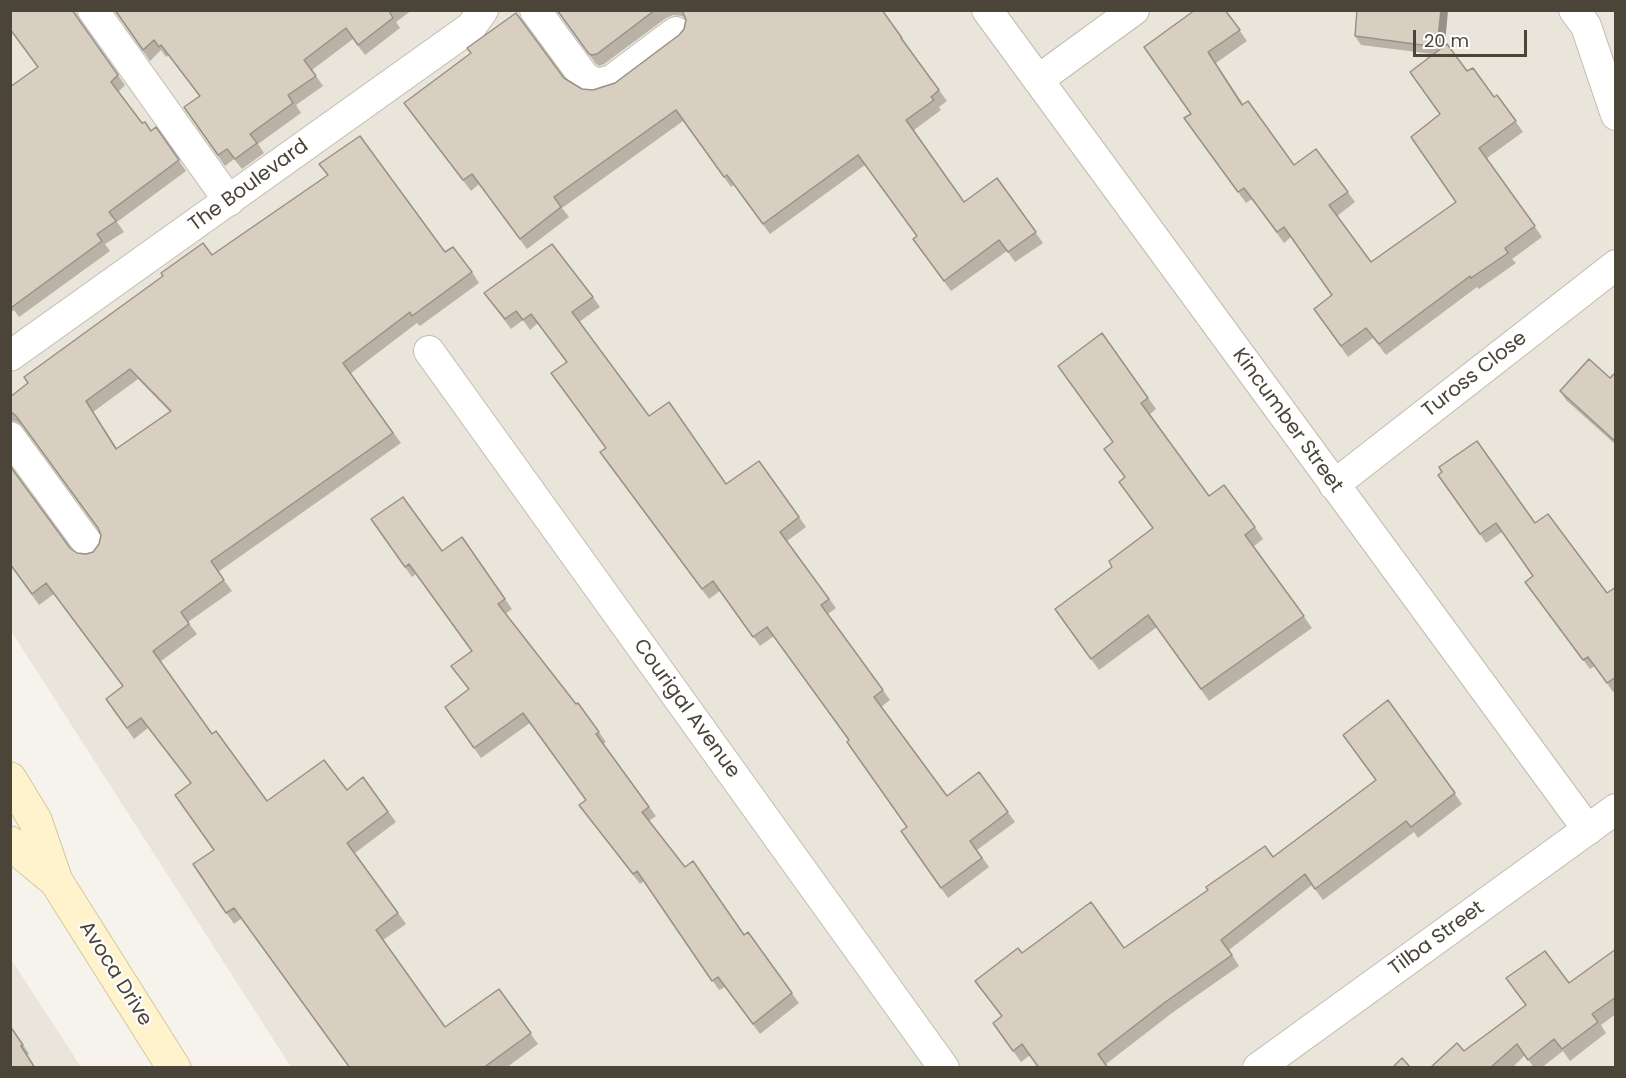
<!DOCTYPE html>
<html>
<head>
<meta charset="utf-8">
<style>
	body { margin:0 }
	#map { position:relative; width:1626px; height:1078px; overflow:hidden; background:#f6f3ec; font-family:Poppins,sans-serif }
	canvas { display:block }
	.frame { position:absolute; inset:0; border:12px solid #4b4439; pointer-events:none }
	.scale { position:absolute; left:1413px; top:30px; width:114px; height:27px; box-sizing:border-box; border:3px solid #4b4439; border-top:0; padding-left:8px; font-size:18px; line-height:21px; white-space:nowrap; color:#4b4439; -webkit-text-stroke:4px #fff; paint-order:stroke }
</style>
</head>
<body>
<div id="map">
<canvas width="1626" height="1078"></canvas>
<div class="frame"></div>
<div class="scale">20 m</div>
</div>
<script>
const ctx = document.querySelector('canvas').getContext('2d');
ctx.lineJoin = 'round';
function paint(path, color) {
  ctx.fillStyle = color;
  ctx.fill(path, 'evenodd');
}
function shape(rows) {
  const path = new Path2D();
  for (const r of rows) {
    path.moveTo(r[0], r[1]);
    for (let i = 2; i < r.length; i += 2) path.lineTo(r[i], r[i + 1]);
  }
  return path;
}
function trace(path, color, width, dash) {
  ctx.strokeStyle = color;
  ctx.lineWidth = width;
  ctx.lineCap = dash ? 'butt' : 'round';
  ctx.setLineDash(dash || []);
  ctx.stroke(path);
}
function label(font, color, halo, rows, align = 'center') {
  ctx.font = font + ' Poppins,sans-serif';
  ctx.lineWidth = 4.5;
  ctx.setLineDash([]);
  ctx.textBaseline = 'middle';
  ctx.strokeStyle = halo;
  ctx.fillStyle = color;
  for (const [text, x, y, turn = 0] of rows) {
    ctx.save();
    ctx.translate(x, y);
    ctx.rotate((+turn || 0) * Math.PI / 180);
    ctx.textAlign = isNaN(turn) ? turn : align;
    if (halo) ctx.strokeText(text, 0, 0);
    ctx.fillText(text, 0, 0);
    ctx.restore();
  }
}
paint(shape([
	[11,11,1615,11,1615,1067,291,1067,11,631],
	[11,959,81,1067,11,1067]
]), '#eae5da');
const minor = shape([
	[93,10,229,201],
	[535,10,585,78,597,84,612,80,676,32],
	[987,10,1588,830],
	[1574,10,1586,26,1616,115],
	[1038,80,1134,10],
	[429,351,944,1068],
	[10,356,471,27,483,10],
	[10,437,91,548],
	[1334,485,1616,265],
	[1258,1068,1616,809]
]);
const secondary = shape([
	[10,779,35,820,56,881,174,1068],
	[10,843,56,881]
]);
trace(minor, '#c2bbae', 32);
trace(secondary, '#d6c79b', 35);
trace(minor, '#fff', 30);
trace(secondary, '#fff3cd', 33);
paint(shape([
	[114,10,412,10,396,22,400,28,365,55,353,39,312,70,323,86,296,105,301,113,258,144,264,153,242,169,234,159,225,166,184,107,199,96,169,55,166,57,161,50,150,61],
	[557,10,882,10,909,48,908,48,947,101,939,107,941,110,914,130,964,202,997,178,1043,243,1015,262,1007,251,951,291,913,239,917,236,865,165,770,234,734,185,731,187,683,121,562,208,569,217,527,249,479,184,471,191,404,103,564,78,582,89,593,90,615,83,679,35,684,29,686,20,685,18,682,16,673,15,666,18,604,64,599,66,596,64],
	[1225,10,1247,41,1216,63,1243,104,1294,165,1316,149,1355,202,1337,216,1371,262,1456,202,1440,114,1433,54,1361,45,1355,36,1448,10,1444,45,1467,71,1494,97,1497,95,1523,132,1487,158,1542,237,1512,259,1516,263,1479,289,1477,287,1386,355,1373,338,1348,357,1314,309,1332,295,1291,237,1284,243,1252,199,1246,203,1184,118,1191,114,1144,47],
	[76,12,79,20,125,85,118,92,142,123,151,131,156,127,186,171,117,222,124,232,105,244,110,251,19,317,14,310,10,313,10,87,38,67],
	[445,252,472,272,479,283,420,326,417,323,350,374,401,443,218,572,232,591,188,622,197,634,160,662,212,734,267,801,347,790,363,777,396,822,355,853,406,924,383,940,445,1027,499,989,538,1044,506,1068,350,1068,242,918,234,924,193,864,214,850,191,783,148,728,134,739,106,699,123,686,54,594,39,605,11,565,10,566,10,466,70,548,77,553,86,554,93,552,99,544,101,535,98,529,24,427,17,422,10,420,10,397,212,255],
	[138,379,170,412,117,448,93,412],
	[484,293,593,297,600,307,579,322,649,416,727,484,799,517,806,527,787,541,836,608,828,614,890,700,881,707,947,796,979,772,1015,822,977,850,989,867,948,898,901,831,907,827,849,740,774,636,760,646,720,591,709,599,607,462,606,448,566,362,538,323,530,330,523,320,511,329],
	[1102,333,1156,409,1150,414,1209,496,1255,527,1263,539,1254,546,1312,628,1209,701,1157,627,1099,670,1055,609,1112,567,1153,528,1125,477,1104,449,1113,443],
	[1616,372,1616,445,1566,400,1560,391,1610,378],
	[1438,475,1535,523,1607,593,1616,587,1616,690,1613,692,1595,666,1590,669,1531,590,1533,576,1502,532,1486,543],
	[371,519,442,551,462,537,512,609,505,614,576,704,578,703,606,742,603,744,656,816,649,821,685,867,744,935,748,932,799,1003,760,1034,725,987,719,990,644,881,640,884,586,814,579,805,586,800,530,723,481,758,445,707,469,690,451,666,472,652,416,574,412,577],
	[1388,700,1462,804,1418,838,1414,832,1323,900,1312,885,1229,950,1239,966,1172,1013,1106,1064,1108,1068,1039,1068,1030,1055,1021,1062,993,1023,1002,1016,975,981,1022,953,1124,948,1273,857,1376,780],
	[1616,949,1616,1014,1601,1025,1606,1033,1570,1061,1563,1051,1541,1068,1534,1068,1525,1055,1512,1068,1430,1068,1464,1051,1569,983],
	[10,1025,29,1054,10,1068]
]), '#bab2a6');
paint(shape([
	[1441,10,1448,10,1444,55,1437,47]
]), '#979187');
const building = shape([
	[10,10,72,10,118,75,111,82,142,123,145,122,151,131,156,127,179,160,109,212,116,221,97,234,102,241,12,307,10,304,10,87,38,67,10,29,10,10],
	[115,10,390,10,389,11,393,18,358,45,346,28,304,60,316,76,288,95,293,103,250,134,257,143,235,159,227,149,218,155,184,107,200,96,161,45,159,47,154,40,143,50,115,10],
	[557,10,655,10,597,54,592,55,589,54,557,10],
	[682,10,882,10,902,38,901,38,939,90,931,97,934,100,906,120,964,202,997,178,1036,232,1008,252,999,240,944,281,913,239,917,236,858,155,763,224,727,175,724,177,676,110,554,197,561,207,520,239,472,174,463,180,404,103,471,53,467,48,516,13,564,78,582,89,593,90,615,83,679,35,684,29,686,20,682,10],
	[1195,10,1225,10,1240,30,1208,52,1242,105,1248,101,1294,165,1316,149,1348,192,1329,205,1371,262,1456,202,1411,137,1440,114,1410,72,1447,44,1467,71,1473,68,1494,97,1497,95,1516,121,1479,148,1535,226,1505,248,1508,253,1471,278,1470,276,1379,344,1366,328,1341,346,1314,309,1332,295,1284,227,1277,232,1244,188,1238,192,1184,118,1191,114,1144,47,1195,10],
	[1357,10,1441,10,1437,47,1355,36,1357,10],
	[360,136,445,252,453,247,472,272,412,316,410,312,343,363,393,433,211,561,224,580,181,612,189,624,153,651,212,734,216,731,267,801,324,760,347,790,363,777,388,812,347,843,398,913,376,930,445,1027,499,989,531,1033,483,1068,350,1068,234,908,226,913,193,864,214,850,175,795,191,783,141,718,127,728,106,699,123,686,46,583,32,594,10,564,10,466,70,548,77,553,86,554,93,552,99,544,101,535,98,528,16,416,10,411,10,397,28,383,24,377,163,276,161,273,203,243,212,255,328,175,319,164,360,136],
	[130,369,171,411,116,449,86,401,130,369],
	[552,244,593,297,572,312,649,416,669,402,726,484,759,461,799,517,780,532,829,599,821,605,883,690,874,697,947,796,979,772,1008,812,970,841,982,858,941,888,901,831,907,827,847,742,849,740,767,627,753,637,713,581,702,589,600,452,606,448,551,373,567,362,531,314,523,320,516,311,505,319,484,293,552,244],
	[1102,333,1148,398,1141,403,1209,496,1224,485,1255,527,1245,535,1304,616,1201,689,1148,615,1091,659,1055,609,1112,567,1109,561,1153,528,1119,482,1125,477,1104,449,1113,442,1058,366,1102,333],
	[1589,359,1610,378,1616,372,1616,442,1560,391,1589,359],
	[1477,441,1535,523,1548,514,1607,593,1616,587,1616,677,1607,683,1588,657,1583,660,1525,582,1533,576,1496,523,1480,534,1438,475,1442,472,1439,467,1477,441],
	[403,497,442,551,462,537,505,599,498,604,576,704,578,703,599,732,596,734,649,807,642,812,685,867,693,861,744,935,748,932,792,993,753,1024,718,977,712,981,637,871,633,874,579,805,586,800,523,713,474,748,445,707,469,689,451,666,472,651,409,564,405,567,371,519,403,497],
	[1388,700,1455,793,1411,827,1406,821,1315,889,1305,874,1221,940,1232,955,1164,1003,1098,1054,1108,1068,1039,1068,1022,1044,1013,1051,993,1023,1002,1016,975,981,1018,948,1022,953,1091,902,1124,948,1208,890,1206,887,1265,846,1273,857,1376,780,1343,735,1388,700],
	[1616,949,1616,997,1592,1014,1598,1022,1562,1049,1554,1039,1528,1060,1517,1044,1490,1068,1430,1068,1457,1043,1464,1051,1526,1005,1506,978,1545,951,1569,983,1616,949],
	[10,1026,23,1045,21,1046,35,1068,10,1068,10,1026],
	[1402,1058,1411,1068,1392,1068,1402,1058]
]);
paint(building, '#d8cfc1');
trace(building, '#979187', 1.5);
label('20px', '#4b4439', '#fff', [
	["The Boulevard",249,186,-36],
	["Tuross Close",1475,375,-38],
	["Kincumber Street",1287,421,54],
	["Courigal Avenue",686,709,54],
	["Tilba Street",1437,939,-36],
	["Avoca Drive",115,974,58]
]);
</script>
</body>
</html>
